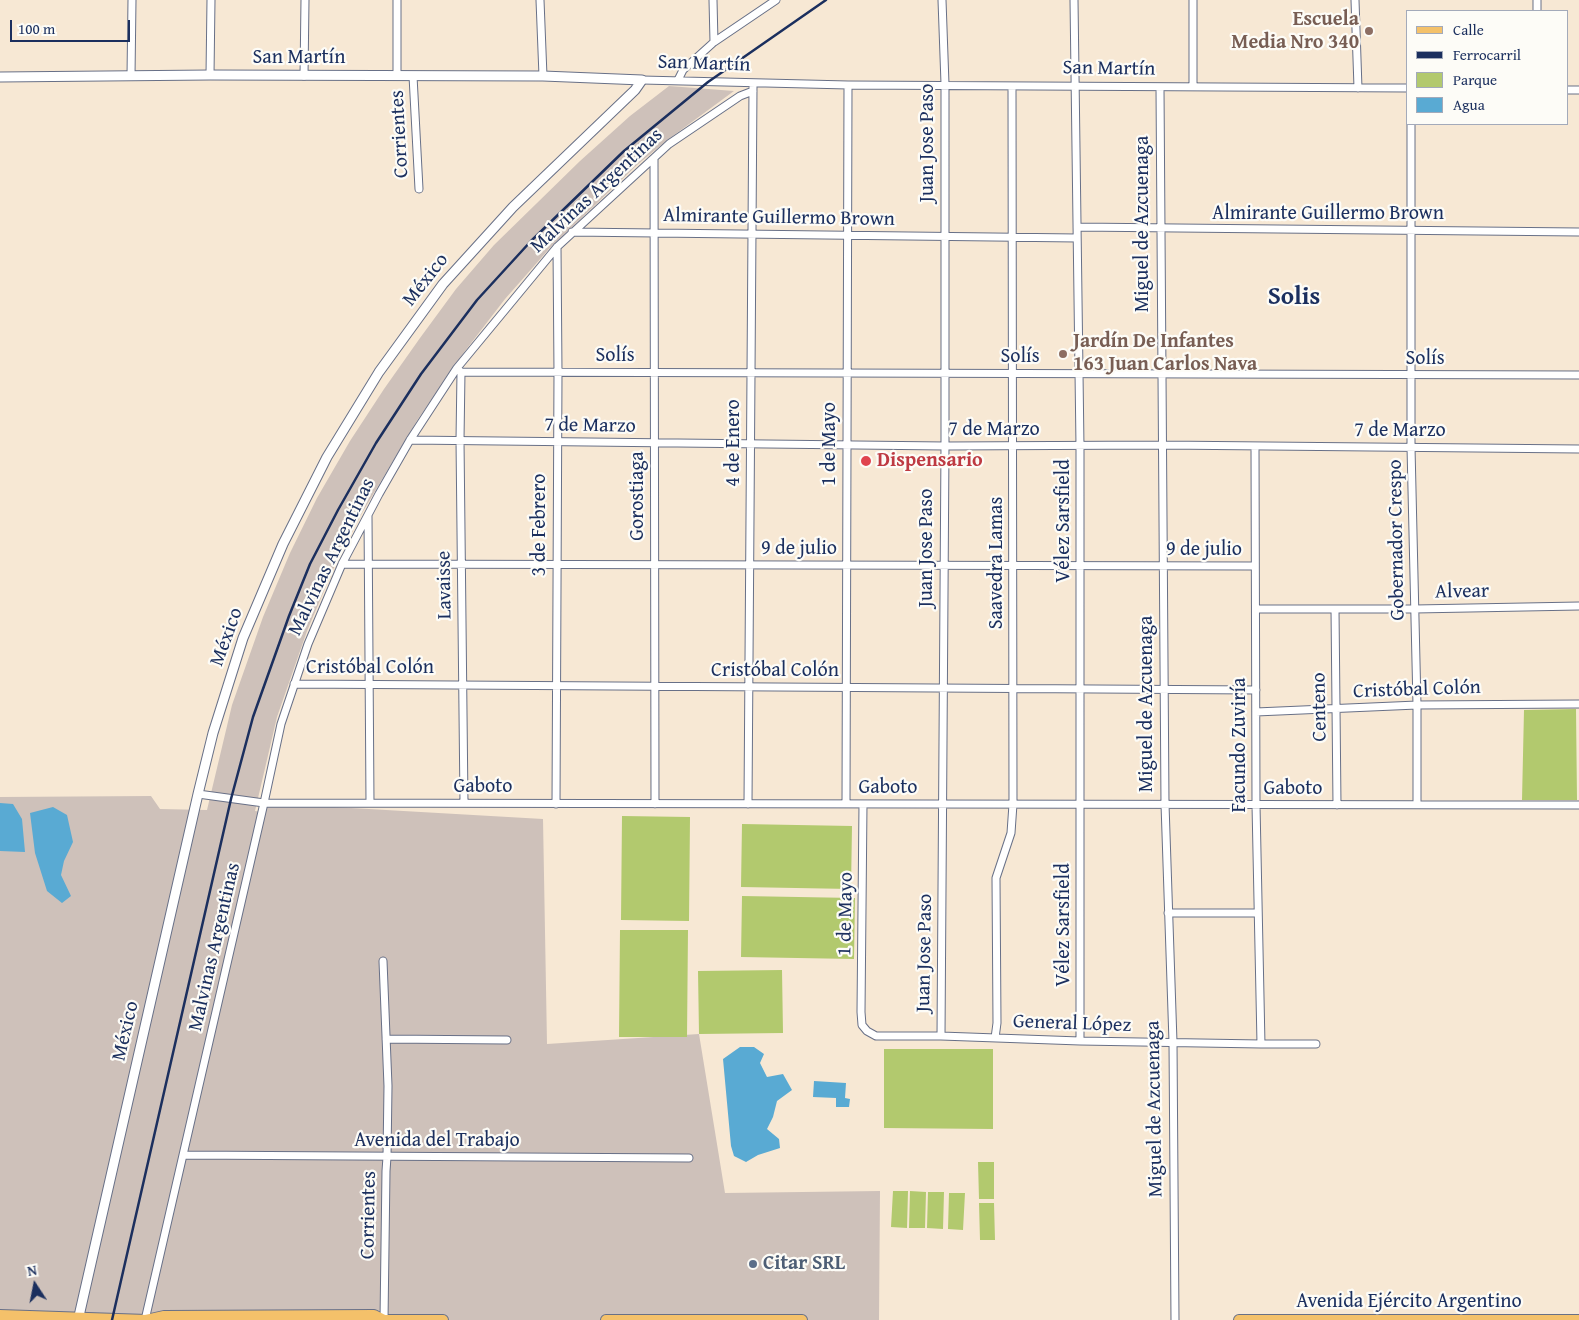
<!DOCTYPE html>
<html>
<head>
<meta charset="utf-8">
<style>
	body { margin:0 }
	#map { position:relative; width:1579px; height:1320px; overflow:hidden; background:#f7e8d4; font-family:"Gentium Book Plus",serif }
	canvas { display:block }
	.legend { position:absolute; left:1406px; top:10px; width:162px; height:115px; box-sizing:border-box; background:#fdfcf7; border:1px solid #a3aaba; margin:0; padding:6px 9px; list-style:none; font-size:15px; color:#1b2f5e }
	.legend li { display:flex; align-items:center; gap:10px; height:25px }
	.legend b { width:25px; border:1px solid #a3aaba }
	.north { position:absolute; left:10px; top:1260px; width:50px; height:50px; -webkit-text-stroke:4px #fdfcf7; paint-order:stroke; rotate:349deg; font-size:14px; font-weight:700; line-height:20px; text-align:center; color:#1b2f5e }
	.north::after { content:''; display:block; margin:auto; width:18px; height:22px; background:#1b2f5e; clip-path:polygon(50% 0,100% 100%,50% 72%,0 100%) }
	.scale { position:absolute; left:10px; top:20px; width:120px; height:22px; box-sizing:border-box; border:2px solid #1b2f5e; border-top:0; padding-left:6px; font-size:15px; line-height:18px; white-space:nowrap; color:#1b2f5e; -webkit-text-stroke:4px #fdfcf7; paint-order:stroke }
</style>
</head>
<body>
<div id="map">
<canvas width="1579" height="1320"></canvas>
<ul class="legend">
<li><b style="height:6px;background:#f4c16a"></b>Calle</li>
<li><b style="height:6px;background:#1b2f5e"></b>Ferrocarril</li>
<li><b style="height:14px;background:#b2c96e"></b>Parque</li>
<li><b style="height:14px;background:#59aad3"></b>Agua</li>
</ul>
<div class="north">N</div>
<div class="scale">100 m</div>
</div>
<script>
const ctx = document.querySelector('canvas').getContext('2d');
ctx.lineJoin = 'round';
function paint(path, color) {
  ctx.fillStyle = color;
  ctx.fill(path, 'evenodd');
}
function shape(rows) {
  const path = new Path2D();
  for (const r of rows) {
    path.moveTo(r[0], r[1]);
    for (let i = 2; i < r.length; i += 2) path.lineTo(r[i], r[i + 1]);
  }
  return path;
}
function trace(path, color, width, dash) {
  ctx.strokeStyle = color;
  ctx.lineWidth = width;
  ctx.lineCap = dash ? 'butt' : 'round';
  ctx.setLineDash(dash || []);
  ctx.stroke(path);
}
function label(font, color, halo, rows, align = 'center') {
  ctx.font = font + ' "Gentium Book Plus",serif';
  ctx.lineWidth = 4.5;
  ctx.setLineDash([]);
  ctx.textBaseline = 'middle';
  ctx.strokeStyle = halo;
  ctx.fillStyle = color;
  for (const [text, x, y, turn = 0] of rows) {
    ctx.save();
    ctx.translate(x, y);
    ctx.rotate((+turn || 0) * Math.PI / 180);
    ctx.textAlign = isNaN(turn) ? turn : align;
    if (halo) ctx.strokeText(text, 0, 0);
    ctx.fillText(text, 0, 0);
    ctx.restore();
  }
}
paint(shape([
	[669,86,734,91,666,141,637,165,549,249,505,299,465,351,418,419,362,513,335,565,307,631,277,717,255,811,262,812,264,803,543,819,547,1044,699,1034,725,1193,880,1191,879,1320,0,1320,0,797,151,796,160,809,207,810,232,705,263,617,290,553,317,498,350,441,384,389,420,338,456,289,494,245,580,161,630,116]
]), '#cec1ba');
paint(shape([
	[1576,709,1577,800,1522,800,1524,710],
	[622,816,690,817,689,921,621,920],
	[742,824,852,826,851,889,741,887],
	[742,896,855,898,854,959,741,957],
	[620,930,688,930,687,1037,619,1037],
	[782,970,783,1033,699,1034,698,971],
	[884,1049,993,1049,993,1129,884,1128],
	[978,1162,994,1162,994,1199,979,1199],
	[893,1191,908,1191,907,1228,891,1227],
	[910,1191,926,1192,925,1228,909,1228],
	[928,1192,944,1192,943,1229,927,1228],
	[949,1193,965,1193,963,1230,948,1229],
	[979,1203,994,1203,995,1240,980,1240]
]), '#b2c96e');
paint(shape([
	[0,803,13,804,22,819,25,852,0,851],
	[53,807,67,815,73,842,64,861,61,875,71,896,62,903,47,891,35,853,30,813],
	[740,1047,754,1047,764,1054,760,1063,767,1077,783,1074,792,1090,777,1101,773,1117,767,1129,779,1139,780,1148,758,1155,746,1162,734,1156,731,1146,723,1059],
	[814,1081,846,1083,845,1098,850,1099,849,1107,836,1107,836,1098,813,1097]
]), '#59aad3');
const minor = shape([
	[397,0,397,76],
	[540,0,543,76],
	[713,0,714,42],
	[1074,0,1080,446,1080,1041],
	[1193,0,1193,87],
	[1355,0,1358,88],
	[1537,0,1537,11],
	[210,75,211,0],
	[131,76,132,0],
	[304,76,305,0],
	[413,76,419,189],
	[642,80,848,85,1408,88],
	[678,80,683,70,714,42,776,0],
	[1160,88,1165,804,1173,1042,1175,1320],
	[1568,90,1579,90],
	[1411,124,1411,447,1417,705,1417,805],
	[654,158,655,804],
	[1077,227,1579,232],
	[572,232,1077,238],
	[459,370,461,372,460,440,464,803],
	[461,372,1579,375],
	[410,440,945,446,1163,445,1579,449],
	[1255,446,1256,805,1261,1044],
	[368,516,370,803],
	[342,564,1255,566],
	[1256,609,1415,609,1579,606],
	[1335,609,1337,805],
	[294,684,1256,690],
	[1256,712,1417,705,1579,704],
	[198,794,264,803,1579,805],
	[556,804,558,373,557,247],
	[748,804,753,87],
	[846,804,848,85],
	[863,804,861,1012,862,1025,867,1031,876,1036,941,1036,1080,1041,1261,1044,1316,1044],
	[1168,913,1258,913],
	[383,961,388,1086,387,1157,386,1171,384,1320],
	[941,1036,945,446,945,84,942,0],
	[995,1038,997,1023,996,878,1011,833,1013,804,1012,86],
	[386,1039,507,1040],
	[184,1155,689,1158],
	[145,1320,264,803,281,724,308,644,342,564,379,494,410,440,457,368,557,247,669,144,740,96,753,91]
]);
const tertiary = shape([
	[0,77,210,75,543,76,642,80],
	[79,1316,198,794,213,733,243,638,283,544,327,457,379,372,443,284,513,207,635,90,642,80]
]);
const primary = shape([
	[0,1315,147,1320],
	[146,1320,164,1316,374,1315,384,1320],
	[382,1320,443,1320],
	[606,1320,802,1320],
	[1239,1320,1579,1320]
]);
trace(minor, '#687087', 9);
trace(tertiary, '#687087', 11);
trace(primary, '#687087', 12);
trace(minor, '#fff', 7);
trace(tertiary, '#fff', 9);
trace(primary, '#f4c16a', 10);
trace(shape([
	[112,1320,231,799,253,717,289,616,310,564,338,510,376,443,421,374,477,300,531,241,624,151,708,82,826,0]
]), '#1b2f5e', 2.5);
for (const [x, y, r, color] of [
	[1369,31,5,"#8d6e63"],
	[1063,354,5,"#8d6e63"],
	[866,461,6,"#e0444e"],
	[753,1264,5,"#5c6f8a"]
]) {
  const dot = new Path2D();
  dot.arc(x, y, r, 0, 2 * Math.PI);
  ctx.fillStyle = color;
  ctx.fill(dot);
  trace(dot, '#fdfcf7', 2);
}
label('bold 20px', '#785e54', '#fdfcf7', [
	["Escuela",1359,20],
	["Media Nro 340",1359,43],
	["Jardín De Infantes",1073,342,"left"],
	["163 Juan Carlos Nava",1073,365,"left"]
], 'right');
label('20px', '#1b2f5e', '#fdfcf7', [
	["San Martín",299,58],
	["San Martín",704,64,2],
	["San Martín",1109,69,1],
	["Corrientes",400,134,-93],
	["Juan Jose Paso",928,143,-90],
	["Malvinas Argentinas",597,191,-43],
	["Almirante Guillermo Brown",1328,214],
	["Almirante Guillermo Brown",779,218,1],
	["Miguel de Azcuenaga",1143,224,-90],
	["México",426,280,-52],
	["Solís",615,356],
	["Solís",1020,357],
	["Solís",1425,359],
	["7 de Marzo",590,426,1],
	["7 de Marzo",994,430],
	["7 de Marzo",1400,431],
	["4 de Enero",734,443,-90],
	["1 de Mayo",830,444,-90],
	["Gorostiaga",638,496,-90],
	["Vélez Sarsfield",1064,521,-90],
	["3 de Febrero",540,525,-90],
	["Gobernador Crespo",1397,540,-91],
	["Juan Jose Paso",927,548,-90],
	["9 de julio",799,549],
	["9 de julio",1204,550],
	["Malvinas Argentinas",332,557,-64],
	["Saavedra Lamas",997,563,-90],
	["Lavaisse",445,585,-91],
	["Alvear",1462,592,-1],
	["México",227,637,-70],
	["Cristóbal Colón",370,668],
	["Cristóbal Colón",775,671],
	["Cristóbal Colón",1417,690,-2],
	["Miguel de Azcuenaga",1147,704,-90],
	["Centeno",1320,707,-91],
	["Facundo Zuviría",1240,745,-90],
	["Gaboto",483,787],
	["Gaboto",888,788],
	["Gaboto",1293,789],
	["1 de Mayo",846,914,-89],
	["Vélez Sarsfield",1064,925,-90],
	["Malvinas Argentinas",215,947,-77],
	["Juan Jose Paso",925,953,-89],
	["General López",1072,1024,2],
	["México",126,1031,-77],
	["Miguel de Azcuenaga",1155,1109,-91],
	["Avenida del Trabajo",437,1141],
	["Corrientes",369,1215,-89],
	["Avenida Ejército Argentino",1409,1302]
]);
label('bold 20px', '#be3a42', '#fdfcf7', [
	["Dispensario",877,461]
], 'left');
label('bold 20px', '#4e5e75', '#fdfcf7', [
	["Citar SRL",763,1264]
], 'left');
label('bold 25px', '#1b2f5e', '#fdfcf7', [
	["Solis",1294,298]
]);
</script>
</body>
</html>
